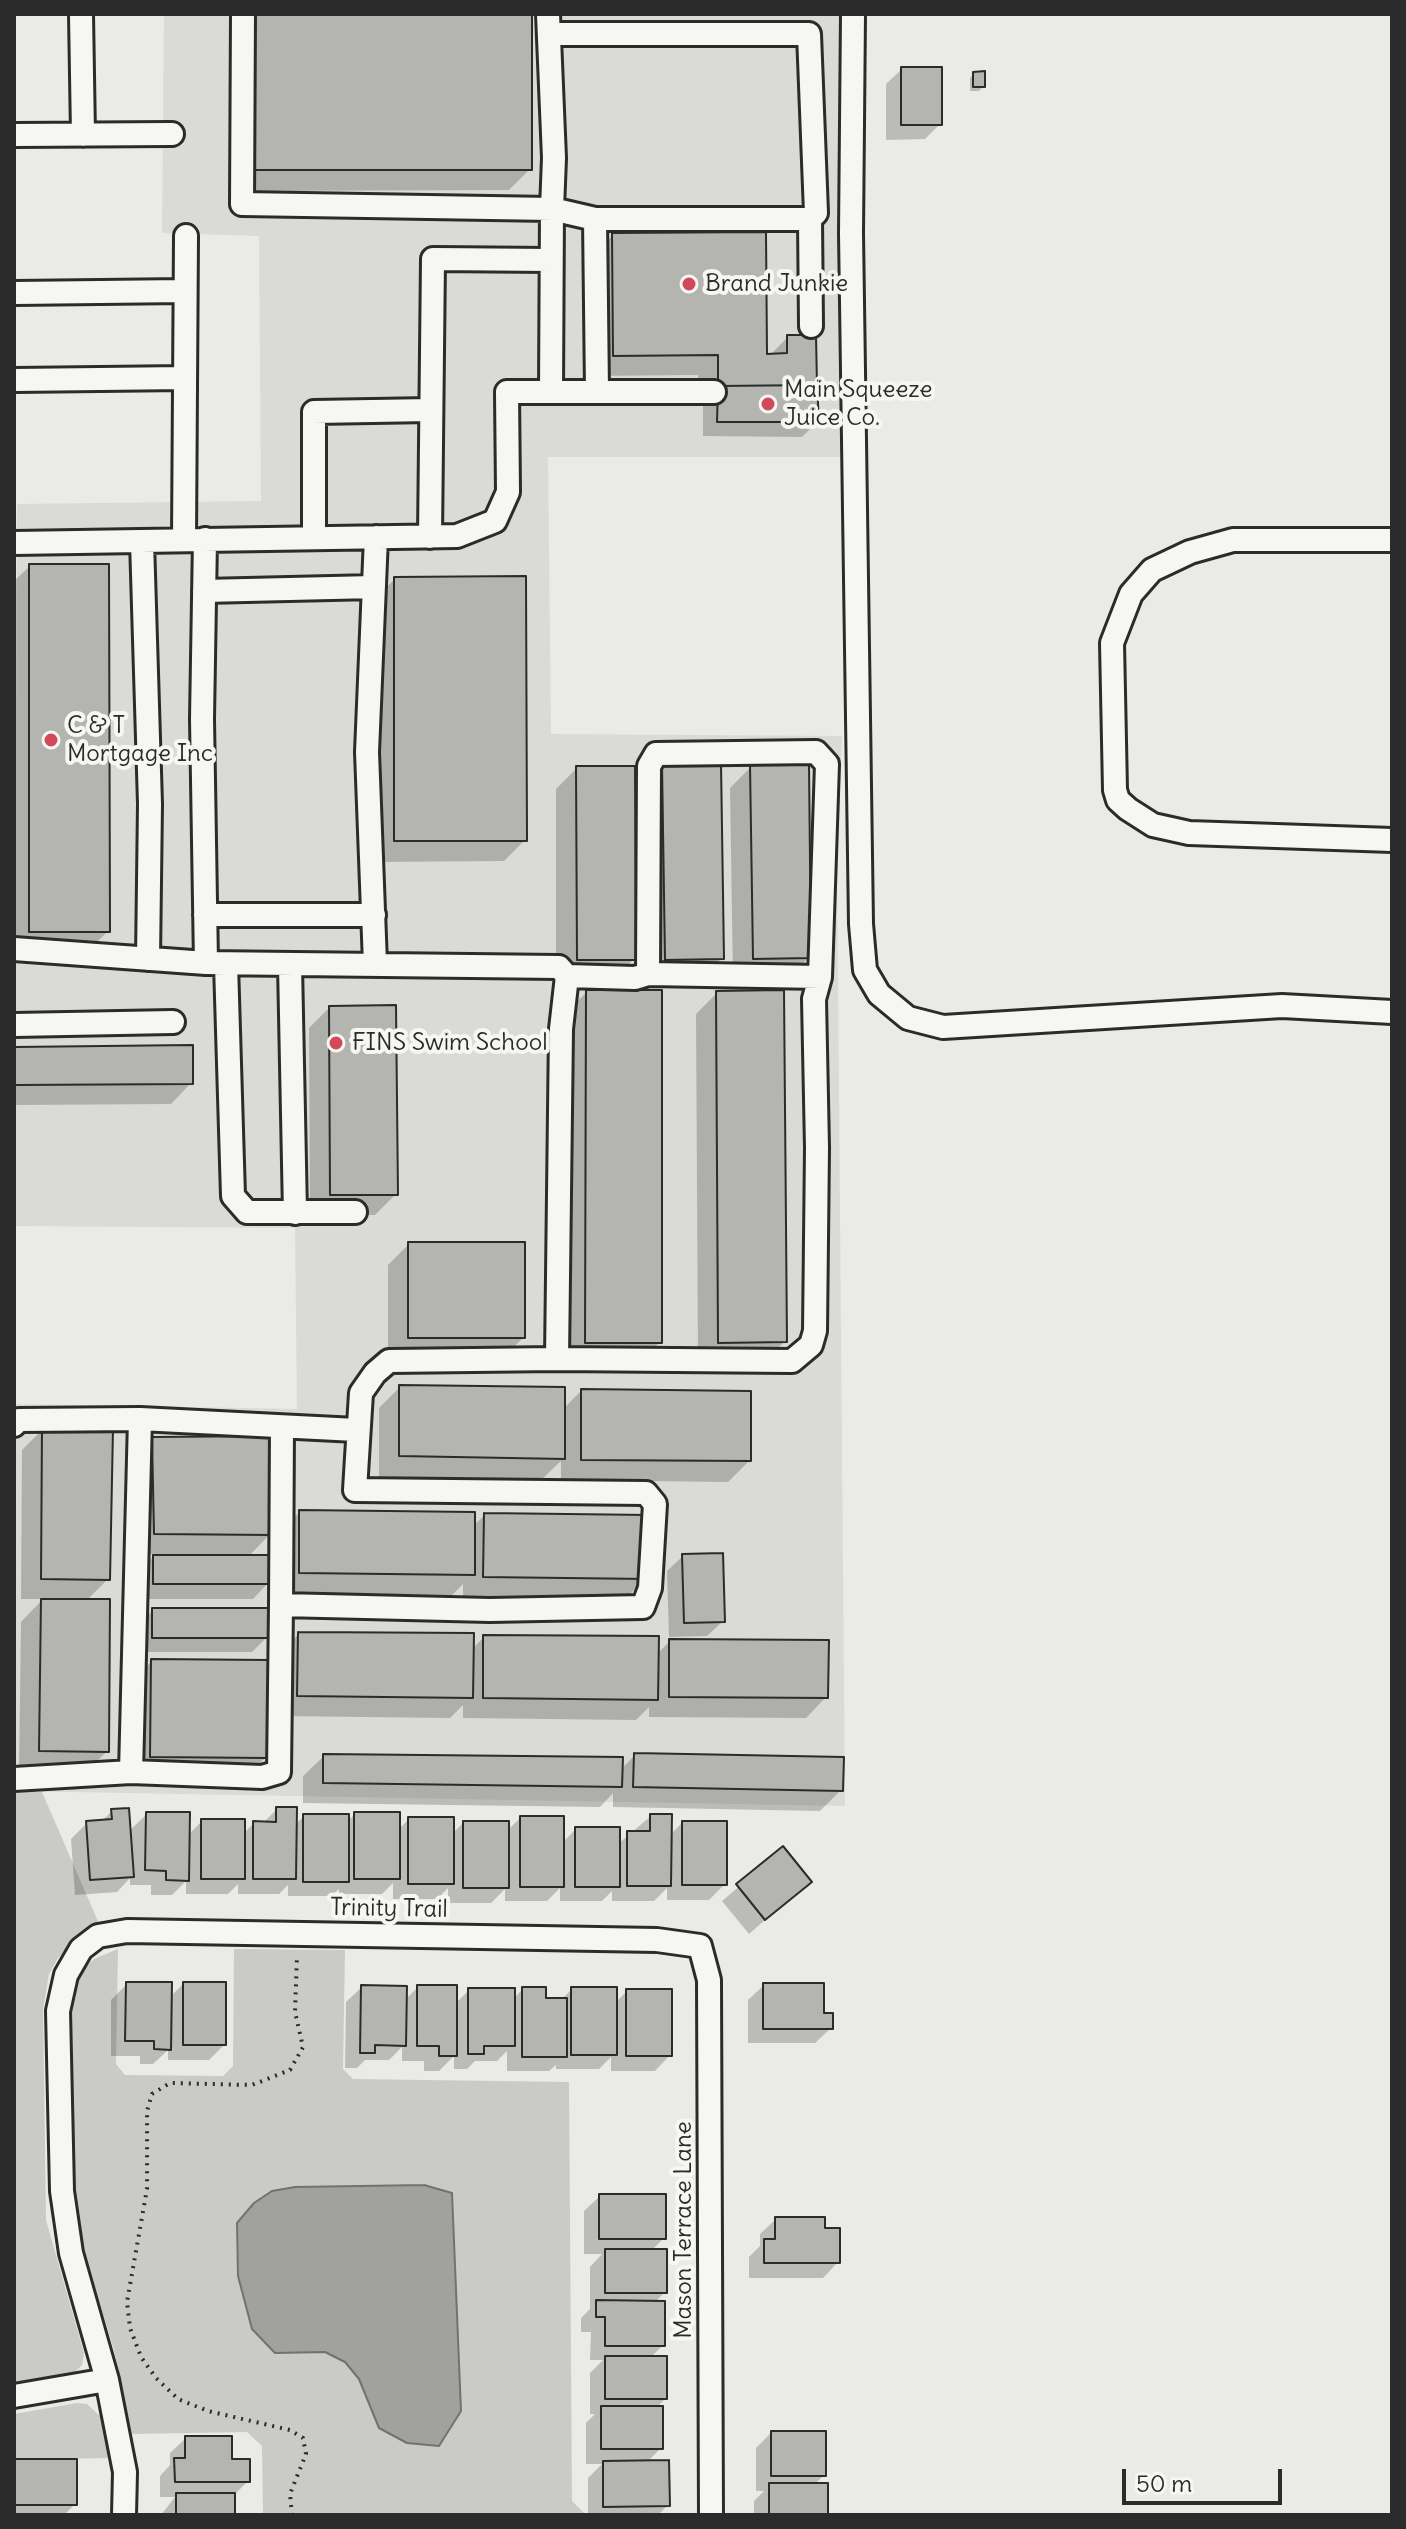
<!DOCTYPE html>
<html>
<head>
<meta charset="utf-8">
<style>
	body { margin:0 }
	#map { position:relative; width:1406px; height:2529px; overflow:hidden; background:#eaeae6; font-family:Delius,sans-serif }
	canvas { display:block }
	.frame { position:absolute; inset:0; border:16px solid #2b2b2b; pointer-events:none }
	.scale { position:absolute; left:1122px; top:2469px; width:160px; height:36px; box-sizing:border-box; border:4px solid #2b2b2b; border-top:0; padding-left:10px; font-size:24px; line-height:28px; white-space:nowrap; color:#2b2b2b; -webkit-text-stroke:6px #f6f6f2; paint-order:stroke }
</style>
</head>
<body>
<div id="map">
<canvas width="1406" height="2529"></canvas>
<div class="frame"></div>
<div class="scale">50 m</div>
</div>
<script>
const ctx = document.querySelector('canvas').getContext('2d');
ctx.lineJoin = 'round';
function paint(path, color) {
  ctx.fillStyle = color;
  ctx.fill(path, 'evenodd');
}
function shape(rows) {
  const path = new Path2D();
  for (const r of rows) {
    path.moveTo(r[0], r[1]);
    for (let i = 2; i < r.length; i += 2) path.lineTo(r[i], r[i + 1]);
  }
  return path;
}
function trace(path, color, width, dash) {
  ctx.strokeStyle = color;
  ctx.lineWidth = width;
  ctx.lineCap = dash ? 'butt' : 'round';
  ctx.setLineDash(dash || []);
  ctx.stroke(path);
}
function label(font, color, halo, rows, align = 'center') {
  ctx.font = font + ' Delius,sans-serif';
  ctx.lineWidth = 8;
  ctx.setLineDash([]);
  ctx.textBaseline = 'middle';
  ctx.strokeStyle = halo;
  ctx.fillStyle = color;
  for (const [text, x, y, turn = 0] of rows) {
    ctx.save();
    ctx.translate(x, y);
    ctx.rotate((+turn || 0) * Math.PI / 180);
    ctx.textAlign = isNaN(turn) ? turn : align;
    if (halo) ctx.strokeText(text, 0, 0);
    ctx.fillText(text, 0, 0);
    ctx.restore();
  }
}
paint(shape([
	[164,14,839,14,841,457,548,457,551,734,842,736,837,860,845,1806,14,1791,14,1404,297,1409,295,1228,14,1226,17,504,261,501,259,236,162,233]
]), '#dadad6');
paint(shape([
	[14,1791,42,1792,100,1926,84,1933,58,1958,49,1974,43,2010,46,2220,84,2353,82,2365,69,2378,14,2388],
	[118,1949,116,2064,125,2075,223,2076,233,2066,234,1949,345,1950,343,2069,353,2079,569,2082,572,2501,586,2515,263,2515,262,2446,247,2432,132,2434,114,2350,74,2220,71,2178,72,1991,80,1972,94,1959],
	[77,2403,87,2404,101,2417,108,2458,14,2460,14,2414]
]), '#cacac7');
const water = shape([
	[424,2185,452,2193,461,2411,439,2446,407,2443,379,2428,359,2379,345,2362,325,2352,275,2353,252,2329,238,2276,237,2223,254,2203,272,2191,295,2187,424,2185]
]);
paint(water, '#a1a19e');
trace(water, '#727270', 2);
paint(shape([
	[244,14,530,14,530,169,509,190,234,191],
	[902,69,940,124,925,139,886,140,886,84],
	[974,74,983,87,979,91,970,91,970,78],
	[613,235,765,356,769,356,788,337,817,422,802,437,703,436,703,406,698,406,698,375,592,376,592,256],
	[30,566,108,931,87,952,14,952,14,581],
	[395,579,525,840,504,861,374,862,374,599],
	[663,766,722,958,701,979,645,980,642,787],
	[751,767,809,957,789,978,733,979,730,788],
	[577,768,634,959,613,980,556,980,556,789],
	[587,992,660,1342,639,1363,565,1363,566,1012],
	[717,993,785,1341,764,1362,698,1363,696,1014],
	[329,1008,396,1194,375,1215,310,1215,309,1028],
	[14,1049,191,1083,171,1104,14,1105],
	[409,1244,523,1338,502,1358,388,1358,388,1265],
	[400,1387,563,1409,581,1391,749,1461,728,1482,561,1480,561,1461,542,1479,379,1477,379,1408],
	[43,1429,108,1579,86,1601,107,1751,86,1772,19,1772,21,1622,43,1599,21,1599,22,1450],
	[153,1439,270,1534,248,1557,268,1583,253,1599,138,1599,138,1572,156,1554,134,1554,132,1460],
	[300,1512,473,1526,485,1515,646,1578,625,1599,463,1597,463,1584,452,1595,279,1593,279,1533],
	[683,1556,723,1621,707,1636,669,1637,667,1571],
	[153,1610,267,1637,252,1652,137,1652,137,1626],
	[299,1634,472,1649,484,1637,657,1654,671,1640,826,1697,806,1718,649,1717,649,1707,636,1720,463,1718,463,1705,450,1718,277,1716,278,1654],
	[152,1661,266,1757,245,1778,130,1777,131,1682],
	[635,1755,841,1790,820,1811,613,1807,613,1793,600,1807,303,1803,303,1776,324,1756,621,1769],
	[277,1809,295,1825,304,1816,347,1822,355,1814,398,1830,409,1819,452,1834,463,1823,507,1831,520,1818,562,1843,576,1829,618,1844,651,1816,670,1835,682,1823,725,1884,709,1900,667,1900,667,1888,654,1901,612,1901,612,1891,602,1901,560,1901,560,1888,547,1901,505,1901,505,1889,491,1903,448,1903,448,1888,437,1899,393,1899,393,1883,382,1894,339,1894,339,1889,331,1896,288,1896,288,1885,279,1894,238,1894,238,1884,228,1894,186,1894,186,1881,172,1895,151,1895,151,1885,130,1885,130,1878,117,1892,75,1895,71,1839,87,1823,101,1822,112,1811,129,1831,147,1814,188,1835,202,1821,243,1834,254,1823,262,1824],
	[783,1849,810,1881,749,1934,722,1901],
	[127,1984,169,1998,183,1984,224,2045,209,2060,168,2060,168,2050,153,2064,140,2064,140,2056,111,2056,111,2000],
	[764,1985,831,2028,815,2043,748,2043,748,2000],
	[362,1987,405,2000,418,1987,455,2004,469,1990,513,1999,523,1989,544,2000,561,2000,572,1989,615,2003,627,1991,670,2055,655,2071,611,2071,611,2057,599,2069,556,2069,556,2065,549,2071,507,2071,507,2051,497,2061,475,2061,467,2069,454,2069,454,2056,439,2071,424,2071,424,2061,402,2061,402,2047,389,2060,365,2060,357,2068,345,2068,346,2002],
	[600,2196,664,2238,651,2251,665,2292,654,2303,663,2345,650,2358,665,2399,656,2408,661,2448,647,2462,668,2505,658,2515,588,2515,588,2478,602,2464,586,2464,586,2423,595,2414,590,2414,590,2373,603,2360,590,2360,591,2332,581,2332,581,2318,590,2309,590,2267,602,2254,584,2254,584,2211],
	[776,2219,823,2230,838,2262,823,2278,749,2278,749,2257,760,2246,760,2234],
	[771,2433,824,2475,814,2485,826,2515,754,2515,754,2501,764,2491,756,2491,756,2448],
	[186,2438,230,2461,248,2481,233,2496,233,2515,161,2515,175,2497,160,2497,160,2476,170,2465,170,2453],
	[14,2462,75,2504,64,2515,14,2515]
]), '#0003');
const building = shape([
	[254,14,532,14,532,170,254,170,254,14],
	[901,67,942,67,942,125,901,125,901,67],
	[985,71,985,87,973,87,973,72,985,71],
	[766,232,767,354,787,353,787,335,816,335,817,385,718,386,718,355,613,356,612,233,766,232],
	[817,385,819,422,717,422,718,386,817,385],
	[29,564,109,564,110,932,29,932,29,564],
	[526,576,527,841,394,841,394,577,526,576],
	[721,763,724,959,665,960,662,764,721,763],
	[809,764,811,958,753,959,750,765,809,764],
	[576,766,635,766,636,960,577,960,576,766],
	[586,990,662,990,662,1343,585,1343,586,990],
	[784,990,787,1342,718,1343,716,991,784,990],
	[396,1005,398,1195,330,1195,329,1006,396,1005],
	[193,1045,193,1084,14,1085,14,1047,193,1045],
	[408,1242,525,1242,525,1338,408,1338,408,1242],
	[399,1385,565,1387,565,1459,399,1456,399,1385],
	[581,1389,751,1391,751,1461,581,1460,581,1389],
	[42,1427,113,1428,110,1580,41,1579,42,1427],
	[273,1436,272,1535,154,1534,152,1437,273,1436],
	[299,1510,475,1512,475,1575,299,1573,299,1510],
	[484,1513,649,1515,648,1579,483,1577,484,1513],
	[723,1553,725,1622,684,1623,682,1554,723,1553],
	[153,1555,270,1555,270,1584,153,1584,153,1555],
	[41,1599,110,1599,109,1752,39,1751,41,1599],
	[152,1608,269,1608,269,1638,152,1638,152,1608],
	[298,1632,474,1633,473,1698,297,1696,298,1632],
	[483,1635,659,1636,658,1700,483,1698,483,1635],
	[669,1639,829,1640,828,1698,669,1697,669,1639],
	[151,1659,269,1660,268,1758,150,1757,151,1659],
	[634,1753,844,1757,843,1791,633,1787,634,1753],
	[323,1754,623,1757,622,1787,323,1783,323,1754],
	[276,1807,297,1807,296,1879,253,1879,253,1821,276,1822,276,1807],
	[129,1808,134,1877,90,1880,86,1821,112,1819,111,1809,129,1808],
	[146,1812,190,1812,189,1881,166,1880,166,1871,145,1870,146,1812],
	[354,1812,400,1812,400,1879,354,1879,354,1812],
	[303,1814,349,1814,349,1882,303,1882,303,1814],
	[650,1814,672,1814,671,1886,627,1886,627,1831,650,1831,650,1814],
	[520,1816,564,1816,564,1887,520,1887,520,1816],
	[408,1817,454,1817,454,1884,408,1884,408,1817],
	[201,1819,245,1819,245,1879,201,1879,201,1819],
	[463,1821,509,1821,509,1888,463,1888,463,1821],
	[682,1821,727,1821,727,1885,682,1885,682,1821],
	[575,1827,620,1827,620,1887,575,1887,575,1827],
	[783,1846,812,1882,765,1920,736,1884,783,1846],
	[126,1982,172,1982,171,2050,154,2049,154,2041,125,2041,126,1982],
	[183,1982,226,1982,226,2045,183,2045,183,1982],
	[763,1983,824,1983,824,2013,833,2013,833,2029,763,2029,763,1983],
	[361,1985,407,1986,406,2046,375,2045,375,2053,360,2053,361,1985],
	[417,1985,457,1985,457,2056,439,2056,439,2046,417,2046,417,1985],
	[522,1987,546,1987,546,1998,567,1998,567,2057,522,2057,522,1987],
	[571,1987,617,1987,617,2055,571,2055,571,1987],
	[468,1988,515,1988,515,2046,484,2046,484,2054,468,2054,468,1988],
	[626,1989,672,1989,672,2056,626,2056,626,1989],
	[599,2194,666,2194,666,2239,599,2239,599,2194],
	[775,2217,825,2217,825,2228,840,2228,840,2263,764,2263,764,2239,775,2239,775,2217],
	[605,2249,667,2249,667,2293,605,2293,605,2249],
	[596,2300,665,2301,665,2346,605,2346,605,2317,596,2317,596,2300],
	[605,2356,667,2356,667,2399,605,2399,605,2356],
	[601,2406,663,2406,663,2449,601,2449,601,2406],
	[771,2431,826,2431,826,2476,771,2476,771,2431],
	[185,2436,232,2436,232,2459,250,2459,250,2482,175,2482,174,2458,185,2458,185,2436],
	[14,2459,77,2459,77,2505,14,2505,14,2459],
	[669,2460,670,2506,603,2507,603,2461,669,2460],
	[769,2483,828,2483,828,2514,835,2515,769,2515,769,2483],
	[176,2493,235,2493,235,2515,176,2515,176,2493]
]);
paint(building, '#b4b4b1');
trace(building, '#2b2b2b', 2);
const minor = shape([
	[81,14,83,135],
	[243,14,242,204,552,209,551,392],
	[548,14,554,158,552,209,595,219],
	[853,14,851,233,861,924,865,970,879,994,908,1018,943,1027,1282,1006,1392,1012],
	[549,34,809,34,816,213,810,219],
	[14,135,172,134],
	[14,293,185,291],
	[14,380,185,378],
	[597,391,595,219,810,219,811,326],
	[430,537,433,259,550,260],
	[314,538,314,412,431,410],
	[184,539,186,236],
	[1392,540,1233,540,1190,552,1152,570,1131,594,1112,643,1115,790,1118,800,1128,809,1153,825,1189,833,1392,840],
	[142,541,150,804,148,959],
	[14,543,457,536,495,521,508,492,507,392,714,392],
	[204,591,374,587],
	[205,915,374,915],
	[14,949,206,963,202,719,205,539],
	[226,964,233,1196,247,1212,355,1212],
	[375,964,367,752,376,537],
	[290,965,295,1213],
	[648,974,820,977],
	[14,1025,173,1022],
	[557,1359,792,1361,811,1345,815,1331,817,1148,814,999,820,977,827,764,816,752,656,754,649,766,648,974,635,978,567,976],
	[14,1425,19,1420,140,1419,356,1430],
	[281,1605,282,1427],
	[131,1772,140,1419],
	[14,1779,131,1772,262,1777,279,1772,281,1605,490,1610,643,1607,650,1588,655,1504,646,1493,355,1490,361,1393,375,1373,389,1361,557,1359,561,1029,567,976,559,967,206,963],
	[14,2396,107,2380],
	[124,2515,125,2472,107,2380,71,2253,62,2191,58,2011,66,1975,81,1949,98,1936,127,1931,657,1940,700,1946,709,1980,711,2515]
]);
trace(minor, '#2b2b2b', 28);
trace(shape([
	[292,2515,290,2494,306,2454,303,2438,290,2430,208,2411,178,2399,156,2378,141,2357,130,2328,127,2302,147,2189,147,2111,152,2094,170,2083,252,2085,290,2070,303,2047,295,2012,297,1956]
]), '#2b2b2b', 4, [2, 6]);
trace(minor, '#f6f6f2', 22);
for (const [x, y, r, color] of [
	[689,284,8,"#d1495b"],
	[768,404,8,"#d1495b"],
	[51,740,8,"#d1495b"],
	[336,1043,8,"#d1495b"]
]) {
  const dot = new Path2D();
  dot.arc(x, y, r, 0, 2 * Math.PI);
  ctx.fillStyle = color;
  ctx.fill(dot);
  trace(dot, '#f6f6f2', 3);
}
label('24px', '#2b2b2b', '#f6f6f2', [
	["Brand Junkie",705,284],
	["Main Squeeze",784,390],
	["Juice Co.",784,418],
	["C & T",67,726],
	["Mortgage Inc",67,754],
	["FINS Swim School",352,1043]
], 'left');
label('24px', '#2b2b2b', '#f6f6f2', [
	["Trinity Trail",389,1909,1],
	["Mason Terrace Lane",684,2230,-90]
]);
</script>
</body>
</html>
